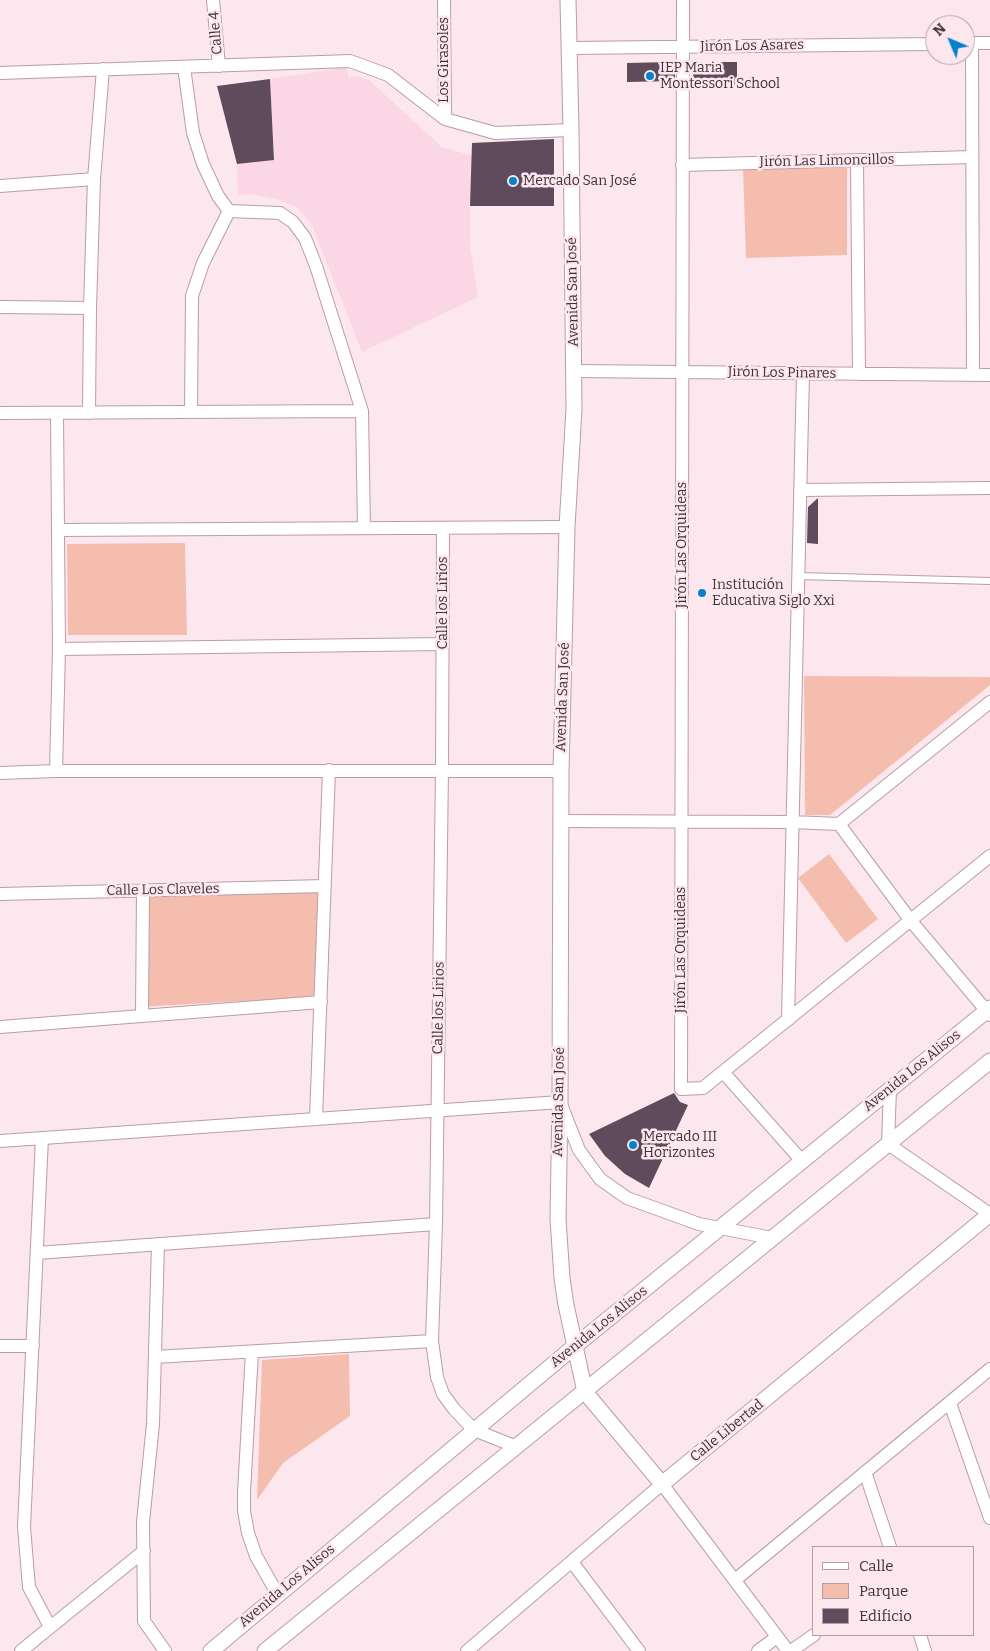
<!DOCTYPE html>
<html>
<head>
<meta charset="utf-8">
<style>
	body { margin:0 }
	#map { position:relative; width:990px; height:1651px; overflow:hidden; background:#fde7ef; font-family:Bitter,serif }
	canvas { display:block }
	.legend { position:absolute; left:812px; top:1546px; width:162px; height:90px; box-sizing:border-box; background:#fde7ef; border:1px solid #b09fa5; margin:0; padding:6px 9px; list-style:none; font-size:15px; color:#3d3236 }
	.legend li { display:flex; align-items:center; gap:10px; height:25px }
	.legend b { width:25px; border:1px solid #b09fa5 }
	.north { position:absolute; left:925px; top:15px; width:50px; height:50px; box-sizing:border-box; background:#fde7ef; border:1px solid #b09fa5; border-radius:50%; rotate:315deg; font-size:14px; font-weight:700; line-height:20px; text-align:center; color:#3d3236 }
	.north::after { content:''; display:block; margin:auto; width:18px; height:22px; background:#0483cb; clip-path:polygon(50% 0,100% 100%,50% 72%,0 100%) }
</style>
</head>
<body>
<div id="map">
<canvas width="990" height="1651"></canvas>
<ul class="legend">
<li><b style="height:6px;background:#fff"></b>Calle</li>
<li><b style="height:14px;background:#f5bdae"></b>Parque</li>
<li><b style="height:14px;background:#5e4c5c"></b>Edificio</li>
</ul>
<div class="north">N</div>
</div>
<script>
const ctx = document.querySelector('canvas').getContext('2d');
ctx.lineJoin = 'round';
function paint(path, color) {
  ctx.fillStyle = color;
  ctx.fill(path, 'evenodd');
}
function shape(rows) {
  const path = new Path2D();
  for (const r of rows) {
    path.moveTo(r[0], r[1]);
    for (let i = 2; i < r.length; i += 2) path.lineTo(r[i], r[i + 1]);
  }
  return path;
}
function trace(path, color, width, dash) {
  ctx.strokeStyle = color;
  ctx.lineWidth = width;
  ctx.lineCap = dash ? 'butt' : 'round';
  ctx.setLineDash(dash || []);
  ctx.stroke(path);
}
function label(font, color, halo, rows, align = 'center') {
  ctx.font = font + ' Bitter,serif';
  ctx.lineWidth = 5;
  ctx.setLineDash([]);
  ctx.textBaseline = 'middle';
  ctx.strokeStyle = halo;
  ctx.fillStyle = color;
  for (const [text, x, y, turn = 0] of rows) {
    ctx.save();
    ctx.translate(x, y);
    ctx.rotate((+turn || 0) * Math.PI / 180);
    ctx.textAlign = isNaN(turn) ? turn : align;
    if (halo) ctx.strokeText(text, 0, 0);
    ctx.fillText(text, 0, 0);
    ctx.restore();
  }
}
paint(shape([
	[346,67,349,78,356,76,369,80,442,147,473,156,470,206,470,245,478,297,362,352,312,225,296,207,279,200,251,194,238,195,237,164,274,159,270,79]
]), '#fbd7e5');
paint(shape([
	[743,168,847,168,847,255,746,258],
	[185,543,187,635,68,635,67,544],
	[804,676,990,677,990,685,830,815,805,815],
	[829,854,878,919,846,943,798,878],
	[318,892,314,997,138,1007,137,896],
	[349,1354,350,1416,283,1463,257,1500,262,1360]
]), '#f5bdae');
paint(shape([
	[670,62,675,72,675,81,627,82,627,63],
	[693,62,737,62,737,89,693,89],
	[270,79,274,160,237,164,217,86],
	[554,139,554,206,470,206,472,143],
	[818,498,818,544,807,543,808,507],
	[674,1093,680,1102,688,1105,649,1188,625,1174,605,1156,589,1134]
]), '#5e4c5c');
const service = shape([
	[798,576,990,581]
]);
const minor = shape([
	[213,0,219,66],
	[444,0,445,119],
	[683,0,681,1089,703,1088,990,856],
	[965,43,990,43],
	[972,43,973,375],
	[569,48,935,44],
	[184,67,193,133,203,164,218,196,229,211,280,213,293,222,305,238,316,266,362,411,364,528],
	[0,73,350,61,388,75,445,119,495,133,571,130],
	[857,161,859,374],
	[682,165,972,157],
	[0,186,94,179],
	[0,307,90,308],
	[574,371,990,375],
	[191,412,192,296,203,263,229,211],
	[0,413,362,411],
	[89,413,90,308,94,179,103,69],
	[800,490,990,488],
	[443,528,442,770,436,1224,432,1341,437,1377,443,1394,454,1409,474,1430,517,1447],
	[58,530,567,527],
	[59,649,443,644],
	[56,771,59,649,57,413],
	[0,773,56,771,561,771],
	[560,821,792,822,839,824,990,702],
	[839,824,911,921,990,1015],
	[0,894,325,886],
	[142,1016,143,890],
	[788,1020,803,373],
	[0,1027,321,1002],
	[723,1072,802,1161],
	[890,1089,888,1144,990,1214],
	[316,1119,329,770],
	[42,1138,24,1527,29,1587,50,1627],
	[0,1141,560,1102,579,1150,600,1179,627,1198,699,1224,772,1238],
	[158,1244,153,1424,143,1522,144,1621,165,1651],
	[37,1253,436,1224],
	[0,1346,33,1346],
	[252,1352,244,1492,244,1511,248,1533,256,1556,278,1595],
	[155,1357,432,1341],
	[950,1403,990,1518],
	[865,1472,890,1547],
	[572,1562,639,1651],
	[735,1580,990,1369],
	[920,1635,925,1651],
	[21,1651,144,1551],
	[467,1651,662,1484,788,1651],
	[758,1651,777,1637],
	[791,1651,814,1635]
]);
const tertiary = shape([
	[568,0,571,130,574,409,567,527,561,771,560,1102,558,1219,562,1278,566,1305,585,1392,662,1484,990,1214],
	[211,1651,575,1346,990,1008],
	[265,1651,990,1061]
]);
trace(service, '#b79da7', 8);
trace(minor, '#b79da7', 14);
trace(tertiary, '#b79da7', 17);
trace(service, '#fff', 6);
trace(minor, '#fff', 12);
trace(tertiary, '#fff', 15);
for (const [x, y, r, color] of [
	[650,76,5,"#0483cb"],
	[513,181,5,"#0483cb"],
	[702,593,5,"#0483cb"],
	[633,1145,5,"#0483cb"]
]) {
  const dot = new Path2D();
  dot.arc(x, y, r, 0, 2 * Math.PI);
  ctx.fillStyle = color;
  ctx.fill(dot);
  trace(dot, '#fde7ef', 2);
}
label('14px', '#3d3236', '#fde7ef', [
	["Calle 4",216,33,-95],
	["Jirón Los Asares",752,46,-1],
	["Los Girasoles",444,60,-90],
	["Jirón Las Limoncillos",827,161,-1],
	["Avenida San José",573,292,-91],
	["Jirón Los Pinares",782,373,1],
	["Jirón Las Orquideas",682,545,-90],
	["Calle los Lirios",443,603,-90],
	["Avenida San José",563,697,-88],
	["Calle Los Claveles",163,890,-1],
	["Jirón Las Orquideas",681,950,-90],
	["Calle los Lirios",439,1008,-89],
	["Avenida Los Alisos",912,1071,-39],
	["Avenida San José",559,1102,-89],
	["Avenida Los Alisos",599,1327,-39],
	["Calle Libertad",727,1431,-39],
	["Avenida Los Alisos",287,1586,-40]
]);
label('14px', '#3d3236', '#fde7ef', [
	["IEP Maria",660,68],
	["Montessori School",660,84],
	["Mercado San José",523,181],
	["Institución",712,585],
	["Educativa Siglo Xxi",712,601],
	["Mercado III",643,1137],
	["Horizontes",643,1153]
], 'left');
</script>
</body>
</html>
